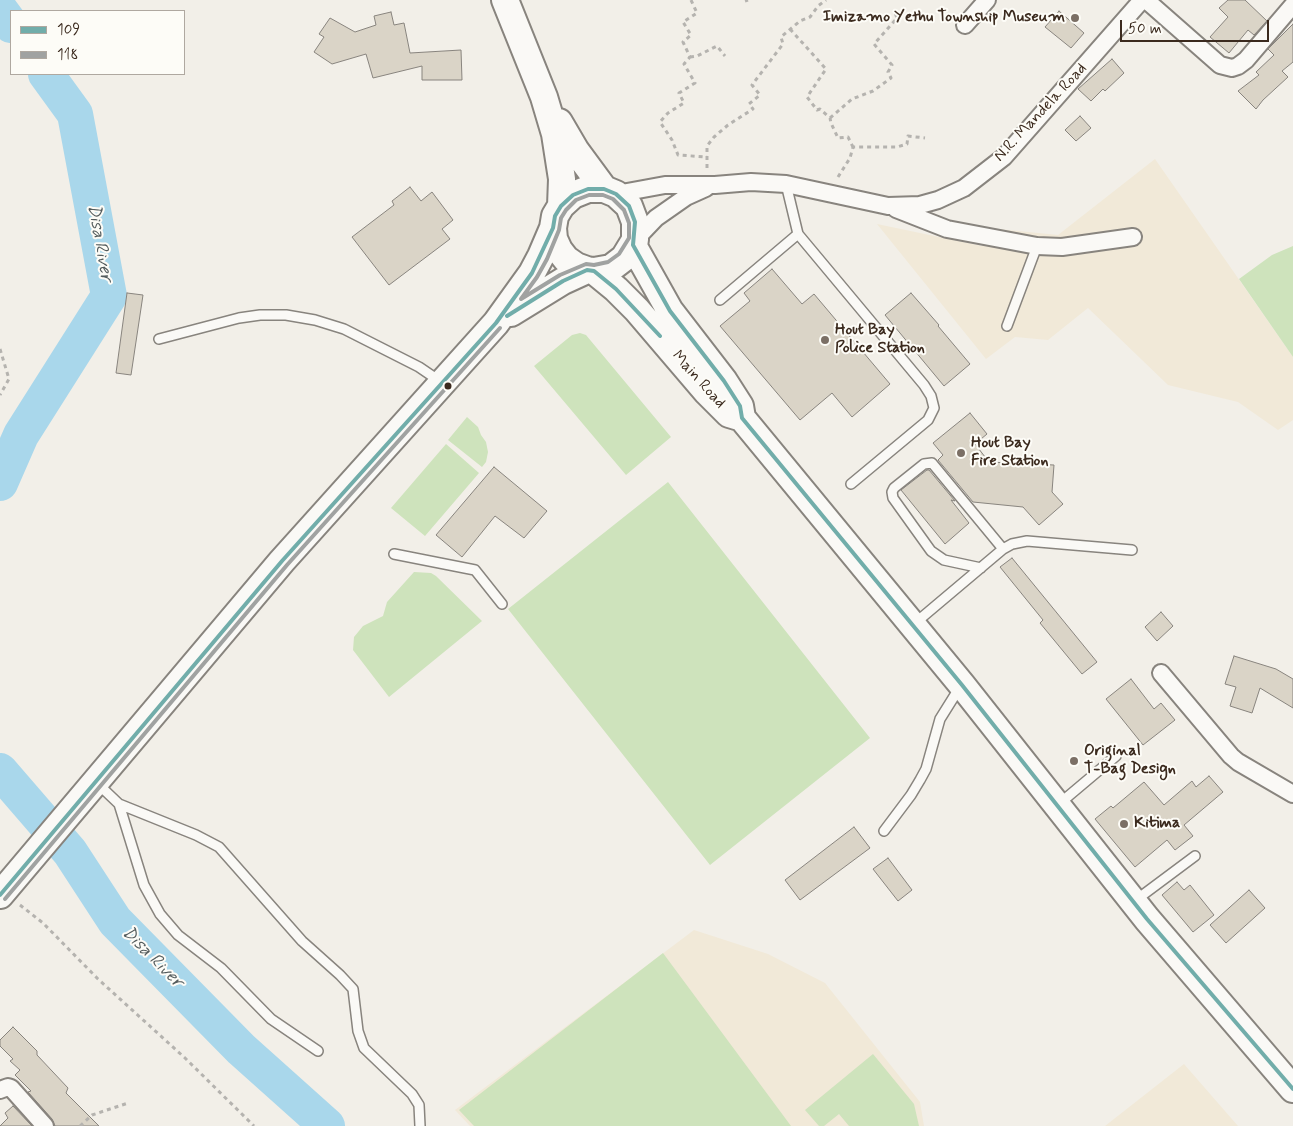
<!DOCTYPE html>
<html>
<head>
<meta charset="utf-8">
<style>
	body { margin:0 }
	#map { position:relative; width:1293px; height:1126px; overflow:hidden; background:#f2efe8; font-family:Mynerve,sans-serif }
	canvas { display:block }
	.legend { position:absolute; left:10px; top:10px; width:175px; height:65px; box-sizing:border-box; background:#fdfcf7; border:1px solid #afa8a0; margin:0; padding:6px 9px; list-style:none; font-size:15px; color:#3b2a1e }
	.legend li { display:flex; align-items:center; gap:10px; height:25px }
	.legend b { width:25px; border:1px solid #afa8a0 }
	.scale { position:absolute; left:1120px; top:20px; width:149px; height:22px; box-sizing:border-box; border:2px solid #3b2a1e; border-top:0; padding-left:6px; font-size:15px; line-height:18px; white-space:nowrap; color:#3b2a1e; -webkit-text-stroke:4px #fdfcf7; paint-order:stroke }
</style>
</head>
<body>
<div id="map">
<canvas width="1293" height="1126"></canvas>
<ul class="legend">
<li><b style="height:6px;background:#71adaa"></b>109</li>
<li><b style="height:6px;background:#a0a2a1"></b>118</li>
</ul>
<div class="scale">50 m</div>
</div>
<script>
const ctx = document.querySelector('canvas').getContext('2d');
ctx.lineJoin = 'round';
function paint(path, color) {
  ctx.fillStyle = color;
  ctx.fill(path, 'evenodd');
}
function shape(rows) {
  const path = new Path2D();
  for (const r of rows) {
    path.moveTo(r[0], r[1]);
    for (let i = 2; i < r.length; i += 2) path.lineTo(r[i], r[i + 1]);
  }
  return path;
}
function trace(path, color, width, dash) {
  ctx.strokeStyle = color;
  ctx.lineWidth = width;
  ctx.lineCap = dash ? 'butt' : 'round';
  ctx.setLineDash(dash || []);
  ctx.stroke(path);
}
function label(font, color, halo, rows, align = 'center') {
  ctx.font = font + ' Mynerve,sans-serif';
  ctx.lineWidth = 4;
  ctx.setLineDash([]);
  ctx.textBaseline = 'middle';
  ctx.strokeStyle = halo;
  ctx.fillStyle = color;
  for (const [text, x, y, turn = 0] of rows) {
    ctx.save();
    ctx.translate(x, y);
    ctx.rotate((+turn || 0) * Math.PI / 180);
    ctx.textAlign = isNaN(turn) ? turn : align;
    if (halo) ctx.strokeText(text, 0, 0);
    ctx.fillText(text, 0, 0);
    ctx.restore();
  }
}
paint(shape([
	[1155,159,1293,357,1293,420,1278,430,1238,402,1168,385,1088,308,1048,340,1015,337,986,359,877,224,982,246,988,228,1058,235],
	[694,930,768,954,825,983,920,1102,924,1126,470,1126,455,1110],
	[1184,1064,1238,1126,1105,1126]
]), '#f1e9d8');
paint(shape([
	[1293,246,1293,357,1239,279,1272,255],
	[580,333,586,335,671,437,626,475,534,366,572,335],
	[467,417,478,427,481,435,486,442,488,452,486,462,482,467,448,440],
	[446,444,479,473,425,536,391,508],
	[668,482,870,738,710,865,508,609],
	[414,572,431,573,436,576,482,621,389,697,353,650,354,637,363,626,383,616,387,602],
	[663,953,791,1126,474,1126,459,1110],
	[873,1054,914,1104,919,1126,849,1126,839,1114,824,1126,819,1126,805,1110]
]), '#cee3bc');
trace(shape([
	[0,10,11,25],
	[0,483,21,435,109,296,75,114,46,74],
	[0,771,70,852,115,921,241,1049,327,1126]
]), '#a9d7eb', 36);
const building = shape([
	[1228,0,1245,0,1267,21,1254,35,1248,30,1229,53,1210,37,1228,17,1219,8,1228,0],
	[1059,11,1084,33,1071,48,1045,27,1059,11],
	[391,12,394,25,404,23,410,53,461,50,462,80,422,80,422,66,373,78,366,54,332,64,314,52,324,37,319,34,330,18,355,32,376,25,374,16,391,12],
	[1293,24,1293,62,1282,71,1288,77,1263,100,1256,109,1238,91,1259,75,1256,72,1274,55,1268,49,1293,24],
	[1112,59,1124,73,1105,91,1103,89,1091,101,1078,89,1112,59],
	[1080,116,1091,128,1076,141,1065,130,1080,116],
	[410,187,421,201,432,192,453,220,442,229,450,239,389,285,352,237,394,205,392,201,410,187],
	[772,269,802,304,814,294,890,384,852,417,832,393,800,420,720,326,750,301,744,293,772,269],
	[127,293,143,295,131,375,116,373,127,293],
	[911,293,939,325,938,326,970,364,944,386,885,315,911,293],
	[970,413,987,434,975,444,989,462,1054,465,1052,492,1063,504,1039,525,1023,507,973,502,938,460,943,455,933,443,970,413],
	[494,467,547,511,524,538,495,516,462,557,436,535,494,467],
	[927,470,929,470,955,501,951,500,969,523,945,544,901,490,927,470],
	[1012,558,1097,662,1082,674,1040,623,1043,620,1000,567,1012,558],
	[1161,612,1173,626,1157,641,1145,627,1161,612],
	[1234,656,1276,669,1293,679,1293,708,1260,688,1252,713,1230,706,1236,687,1225,684,1234,656],
	[1131,679,1154,709,1161,703,1175,720,1143,745,1106,699,1131,679],
	[1209,776,1223,792,1184,825,1193,836,1175,850,1167,840,1135,867,1095,819,1111,806,1113,808,1144,782,1164,805,1192,781,1196,787,1209,776],
	[854,827,870,848,800,900,785,880,854,827],
	[888,858,912,890,898,901,873,869,888,858],
	[1177,882,1184,890,1190,885,1214,915,1193,932,1162,895,1177,882],
	[1249,890,1265,908,1226,943,1210,925,1249,890],
	[13,1027,37,1051,37,1055,68,1088,66,1093,99,1126,55,1126,52,1119,28,1092,31,1091,15,1075,20,1070,10,1061,13,1059,0,1046,0,1040,13,1027],
	[13,1106,32,1126,0,1126,8,1118,5,1113,13,1106]
]);
paint(building, '#dad4c7');
trace(building, '#88847e', 1);
const service = shape([
	[798,234,924,385,931,396,934,408,928,420,851,484],
	[720,300,798,234,786,184],
	[1007,326,1037,246],
	[159,339,239,318,260,315,286,315,315,320,344,329,419,367,441,382],
	[394,554,475,570,502,604],
	[981,568,944,560,931,551,893,498,892,492,894,488,924,464,932,463,1003,549],
	[914,624,1003,549,1012,544,1027,541,1132,550],
	[98,784,119,804,196,835,219,847,302,941,340,975,353,989,358,1031,364,1048,412,1094,419,1105,420,1126],
	[119,804,144,885,160,914,178,935,221,968,271,1019,318,1051],
	[1059,804,1116,756],
	[884,831,911,795,920,780,926,769,940,719,960,687],
	[1136,900,1195,856]
]);
const minor = shape([
	[1146,0,1220,65,1232,68,1238,66,1246,60,1293,5],
	[965,25,987,0],
	[616,194,665,185,715,185,751,182,786,184,888,206,920,205,938,200,964,188,1004,157,1142,0],
	[896,209,947,229,1037,246,1062,247,1133,237],
	[635,240,656,218,686,197,706,188],
	[1161,673,1231,756,1238,762,1293,794],
	[0,1090,8,1087,11,1088,45,1126]
]);
const primary = shape([
	[505,0,544,97,555,134,562,179,561,206],
	[559,122,576,151,604,189],
	[633,245,670,311,724,381,740,406,742,418,962,685,1147,919,1293,1089],
	[594,271,616,289,637,310,707,392,729,414,739,417],
	[511,313,563,281,587,270],
	[0,895,282,561,496,323,532,273,541,256,553,228,555,216,561,206,573,195,588,189,604,189,616,194,629,206,635,222,635,240,624,258,611,268,594,271,587,270,576,266,566,259,559,250,554,239,553,228]
]);
trace(service, '#88847e', 12);
trace(minor, '#88847e', 20);
trace(primary, '#88847e', 30);
trace(shape([
	[691,0,697,13,683,22,691,35,683,42,690,57,684,64,695,83,679,93,684,103,668,113,660,122,672,140,678,155,707,157],
	[745,1,748,0],
	[790,29,826,69,807,97,817,110,820,109,830,118,831,123,838,138,848,137,853,147],
	[690,57,697,56,717,46,725,56],
	[830,118,852,99,873,91,891,78,888,72,892,65,874,44,897,18,894,10],
	[707,168,707,146,714,137,728,125,753,109,749,104,760,95,752,85,783,44,781,37,800,21,810,17,818,6,826,0],
	[838,177,850,158,853,147,897,147,907,144,908,136,925,138],
	[0,349,9,379,0,395],
	[20,905,43,923,98,979,185,1058,254,1126],
	[80,1126,92,1115,128,1103]
]), '#b5b3af', 3, [4, 4]);
trace(service, '#faf9f6', 9);
trace(minor, '#faf9f6', 16);
trace(primary, '#faf9f6', 26);
trace(shape([
	[507,316,563,281,587,270,594,271,616,289,660,336],
	[0,895,282,561,496,323,532,273,553,228,555,216,561,206,573,195,588,189,604,189,616,194,629,206,635,222,633,245,670,311,724,381,740,406,742,418,962,685,1147,919,1293,1089]
]), '#71adaa', 4);
trace(shape([
	[589,195,603,195,613,199,624,210,629,223,629,238,619,254,608,262,594,265,586,264,560,275,521,299,537,277,547,259,559,230,561,218,566,210,576,200,589,195],
	[5,899,287,565,500,328]
]), '#a0a2a1', 4);
for (const [x, y, r, color] of [
	[1075,18,5,"#7b6f65"],
	[825,340,5,"#7b6f65"],
	[448,386,4.5,"#3b2a1e"],
	[961,453,5,"#7b6f65"],
	[1074,761,5,"#7b6f65"],
	[1124,824,5,"#7b6f65"]
]) {
  const dot = new Path2D();
  dot.arc(x, y, r, 0, 2 * Math.PI);
  ctx.fillStyle = color;
  ctx.fill(dot);
  trace(dot, '#fdfcf7', 2);
}
label('bold 16px', '#3b2a1e', '#fdfcf7', [
	["Imizamo Yethu Township Museum",1065,18,"right"],
	["Hout Bay",835,331],
	["Police Station",835,349],
	["Hout Bay",971,444],
	["Fire Station",971,462],
	["Original",1084,752],
	["T-Bag Design",1084,770],
	["Kitima",1134,824]
], 'left');
label('16px', '#3b2a1e', '#fdfcf7', [
	["N.R. Mandela Road",1041,113,-47],
	["Main Road",698,380,48]
]);
label('italic 18px', '#535b5c', '#fdfcf7', [
	["Disa River",99,243,80],
	["Disa River",152,958,45]
]);
</script>
</body>
</html>
